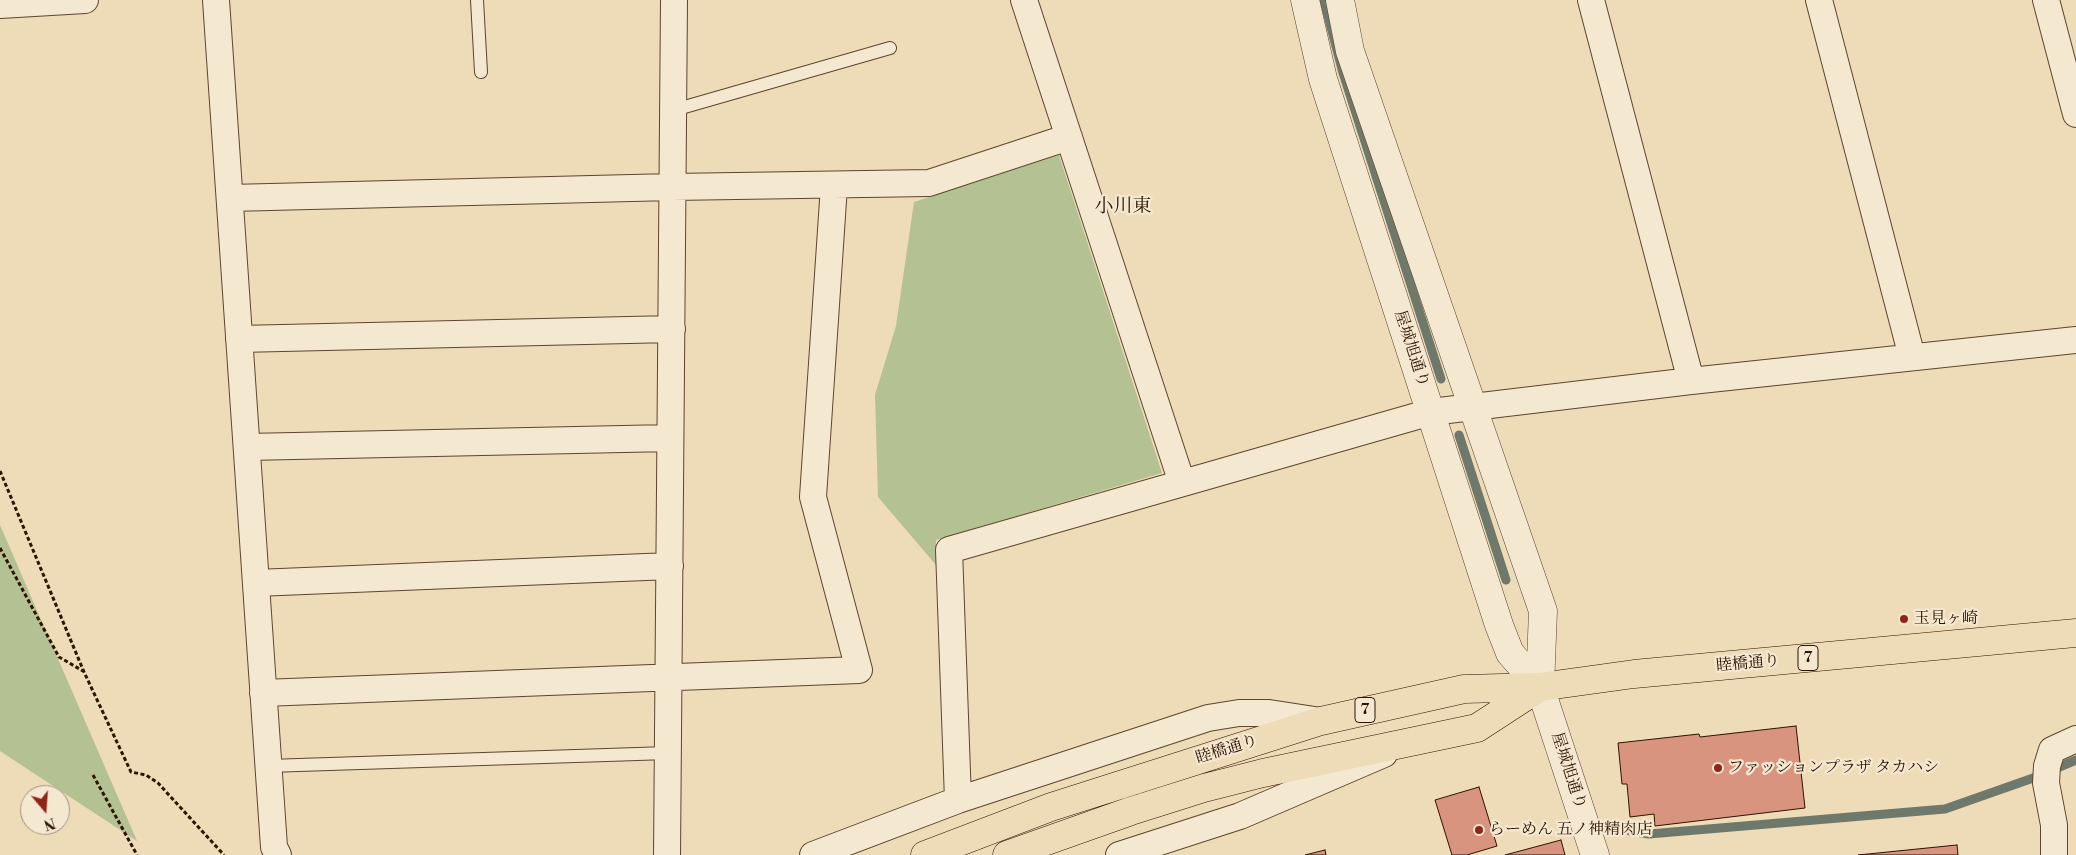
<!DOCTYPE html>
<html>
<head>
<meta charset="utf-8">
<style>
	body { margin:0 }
	#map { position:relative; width:2076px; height:855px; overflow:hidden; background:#eedbb8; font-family:"Libre Bodoni",serif }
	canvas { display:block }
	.north { position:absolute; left:20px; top:785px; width:50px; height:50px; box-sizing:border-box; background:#f4e8d1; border:1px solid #a4937d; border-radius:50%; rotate:162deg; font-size:14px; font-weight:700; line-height:20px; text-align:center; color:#2d1300 }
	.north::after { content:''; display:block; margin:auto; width:18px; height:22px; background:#8f2418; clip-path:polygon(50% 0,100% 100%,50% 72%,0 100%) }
</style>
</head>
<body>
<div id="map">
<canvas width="2076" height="855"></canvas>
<div class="north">N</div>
</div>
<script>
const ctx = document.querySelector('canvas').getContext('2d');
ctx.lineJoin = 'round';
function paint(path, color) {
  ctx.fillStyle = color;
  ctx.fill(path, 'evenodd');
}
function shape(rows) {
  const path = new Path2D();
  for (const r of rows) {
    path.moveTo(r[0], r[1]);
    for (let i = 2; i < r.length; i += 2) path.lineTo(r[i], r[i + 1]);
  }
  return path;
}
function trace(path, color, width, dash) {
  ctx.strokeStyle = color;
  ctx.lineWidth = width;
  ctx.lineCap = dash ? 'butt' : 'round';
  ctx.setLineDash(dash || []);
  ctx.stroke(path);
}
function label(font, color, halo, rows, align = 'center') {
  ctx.font = font + ' "Libre Bodoni","Noto Serif JP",serif';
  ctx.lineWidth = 4.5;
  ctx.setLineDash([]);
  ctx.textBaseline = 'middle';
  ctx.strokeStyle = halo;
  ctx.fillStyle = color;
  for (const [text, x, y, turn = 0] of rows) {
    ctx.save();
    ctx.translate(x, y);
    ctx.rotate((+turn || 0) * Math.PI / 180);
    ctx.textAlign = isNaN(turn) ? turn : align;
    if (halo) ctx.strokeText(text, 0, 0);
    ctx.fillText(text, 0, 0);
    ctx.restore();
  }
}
paint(shape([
	[1059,155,1162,473,936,540,936,565,878,497,875,395,896,326,914,202],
	[0,525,137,841,0,751]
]), '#b4c193');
trace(shape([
	[1324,0,1343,73,1441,379],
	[1459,435,1506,580],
	[1630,831,1649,834,1945,809,2036,777,2076,760]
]), '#6e786b', 9);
const building = shape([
	[1796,726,1805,808,1655,826,1654,814,1630,817,1627,784,1622,784,1618,743,1699,734,1700,737,1796,726],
	[1479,787,1497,846,1467,855,1452,855,1435,800,1479,787],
	[1561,840,1565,855,1505,855,1561,840],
	[1957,845,1958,855,1858,855,1957,845],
	[1325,850,1326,855,1305,855,1325,850]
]);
paint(building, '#d99480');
trace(building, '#2d1300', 1);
const service = shape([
	[477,0,481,72],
	[674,110,890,48],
	[268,766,668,753]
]);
const minor = shape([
	[216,0,274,847,278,855],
	[1024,0,1182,483],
	[1591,0,1691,381],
	[1819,0,1912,357],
	[2046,0,2076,114],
	[0,5,85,0],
	[230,198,672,187,929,183,1069,137],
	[239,339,672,329],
	[247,447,670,438],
	[256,583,670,566],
	[263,693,859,670,813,497,834,186],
	[958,800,949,550,1431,412,1691,381,2076,340],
	[667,855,674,0],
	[813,855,958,800,1208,718,1239,713,1269,713,1321,721],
	[1119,855,1240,816,1384,754],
	[2054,855,2054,825,2046,783,2047,766,2052,750,2076,739]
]);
const tertiary = shape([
	[1305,0,1323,79,1499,625,1510,653,1540,687],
	[1340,0,1350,51,1543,611,1540,687,1595,855]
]);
const primary = shape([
	[925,855,1051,807,1321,721,1464,689,1540,687,1634,674,2076,633],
	[1007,855,1131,811,1204,788,1263,773,1477,728,1540,687]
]);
trace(service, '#5d452e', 14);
trace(minor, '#5d452e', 28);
trace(tertiary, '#5d452e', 29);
trace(primary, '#2d1300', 29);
trace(shape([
	[0,471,84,672,131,772,146,775,158,783,224,855],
	[0,548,59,657,83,671],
	[93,775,137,855]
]), '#2d1300', 3, [4, 2.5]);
trace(service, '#f4e8d1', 12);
trace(minor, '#f4e8d1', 26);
trace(tertiary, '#f4e8d1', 28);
trace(primary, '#eedbb8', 28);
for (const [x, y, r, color] of [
	[1904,619,5,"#8f2418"],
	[1718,768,5,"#8f2418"],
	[1479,830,5,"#8f2418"]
]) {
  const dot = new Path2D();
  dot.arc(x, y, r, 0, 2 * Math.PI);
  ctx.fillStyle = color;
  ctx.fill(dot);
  trace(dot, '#f4e8d1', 2);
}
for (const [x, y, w] of [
	[1808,658,20],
	[1365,710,20]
]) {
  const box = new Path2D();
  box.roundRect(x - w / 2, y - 12.5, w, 25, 4);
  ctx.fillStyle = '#f4e8d1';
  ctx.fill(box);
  trace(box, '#2d1300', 1);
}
label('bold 15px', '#2d1300', null, [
	["7",1808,658],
	["7",1365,710]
]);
label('16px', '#2d1300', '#f4e8d1', [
	["屋城旭通り",1411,349,72],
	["睦橋通り",1748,664,-5],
	["睦橋通り",1227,750,-17],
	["屋城旭通り",1568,771,72]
]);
label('16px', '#2d1300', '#f4e8d1', [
	["玉見ヶ崎",1914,619],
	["ファッションプラザ タカハシ",1728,768],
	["らーめん 五ノ神精肉店",1489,830]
], 'left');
label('19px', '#2d1300', '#f4e8d1', [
	["小川東",1123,207]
]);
</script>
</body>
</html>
